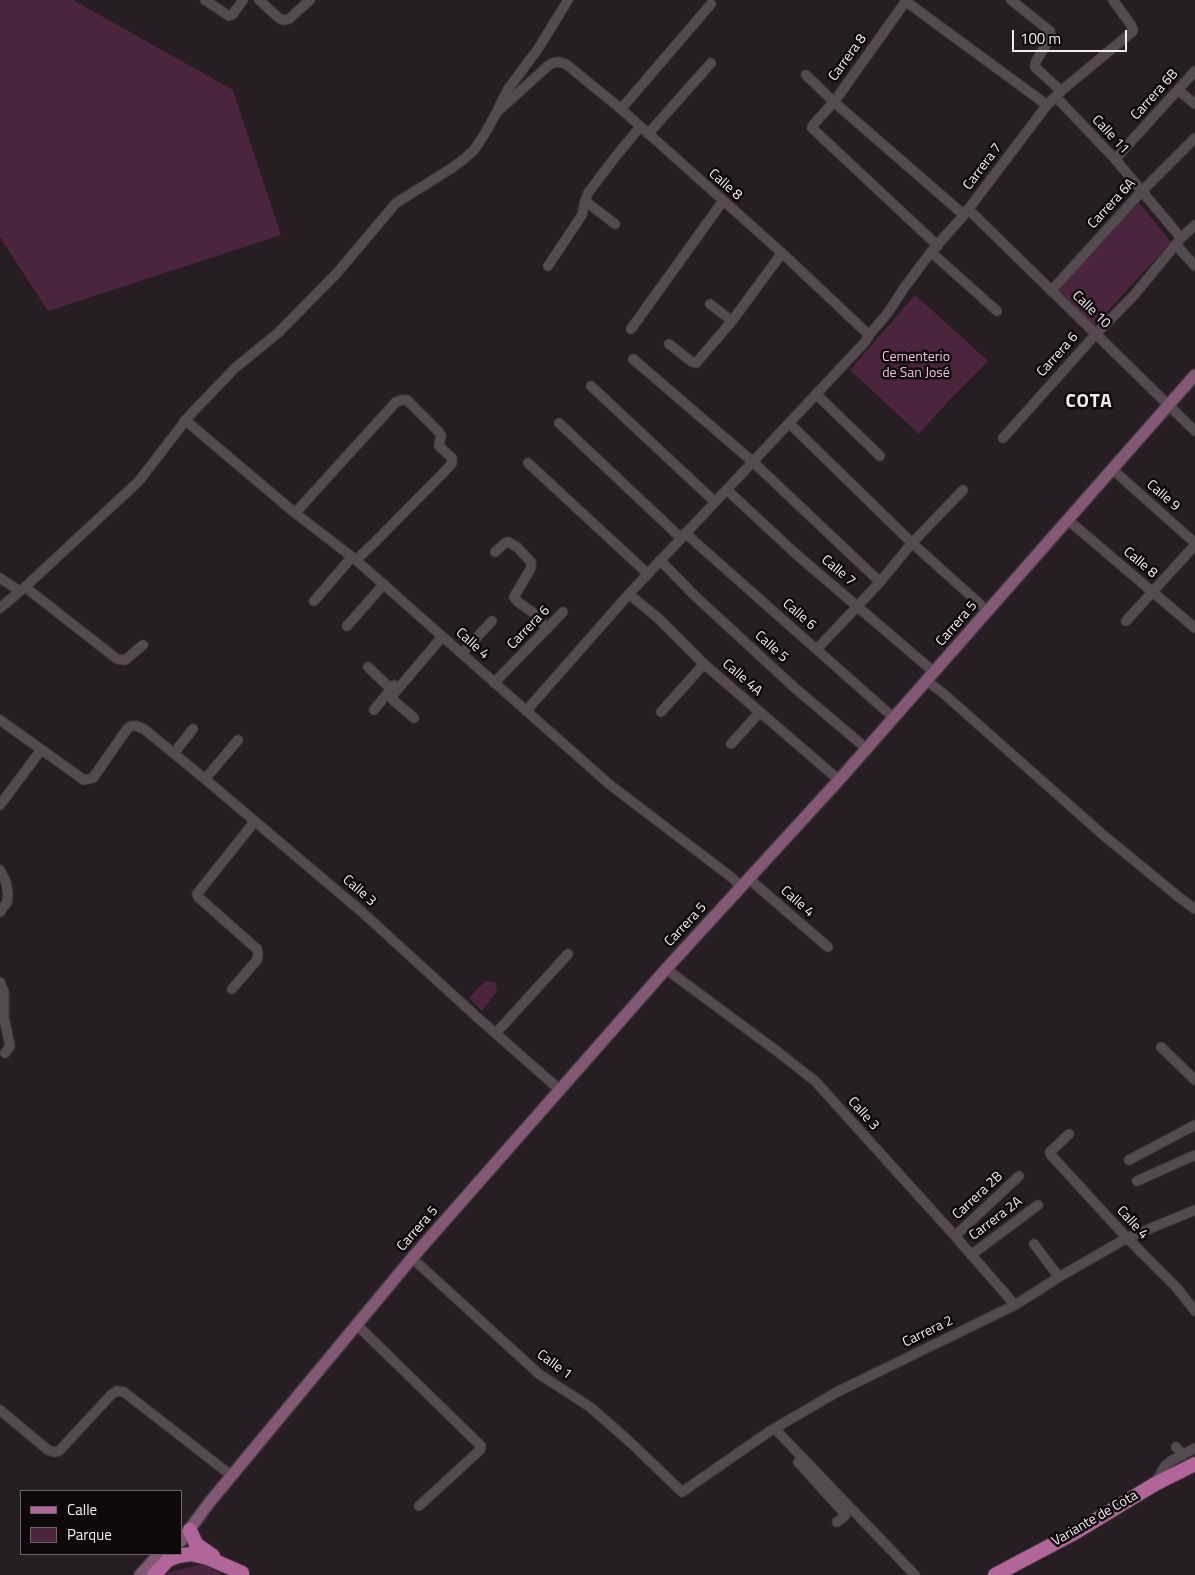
<!DOCTYPE html>
<html>
<head>
<meta charset="utf-8">
<style>
	body { margin:0 }
	#map { position:relative; width:1195px; height:1575px; overflow:hidden; background:#271e23; font-family:"Titillium Web",sans-serif }
	canvas { display:block }
	.legend { position:absolute; left:20px; top:1490px; width:162px; height:65px; box-sizing:border-box; background:#0d090b; border:1px solid #696467; margin:0; padding:6px 9px; list-style:none; font-size:15px; color:#f3edf1 }
	.legend li { display:flex; align-items:center; gap:10px; height:25px }
	.legend b { width:25px; border:1px solid #696467 }
	.scale { position:absolute; left:1012px; top:30px; width:115px; height:22px; box-sizing:border-box; border:2px solid #f3edf1; border-top:0; padding-left:6px; font-size:15px; line-height:18px; white-space:nowrap; color:#f3edf1; -webkit-text-stroke:4px #0d090b; paint-order:stroke }
</style>
</head>
<body>
<div id="map">
<canvas width="1195" height="1575"></canvas>
<ul class="legend">
<li><b style="height:6px;background:#b26598"></b>Calle</li>
<li><b style="height:14px;background:#4b253e"></b>Parque</li>
</ul>
<div class="scale">100 m</div>
</div>
<script>
const ctx = document.querySelector('canvas').getContext('2d');
ctx.lineJoin = 'round';
function paint(path, color) {
  ctx.fillStyle = color;
  ctx.fill(path, 'evenodd');
}
function shape(rows) {
  const path = new Path2D();
  for (const r of rows) {
    path.moveTo(r[0], r[1]);
    for (let i = 2; i < r.length; i += 2) path.lineTo(r[i], r[i + 1]);
  }
  return path;
}
function trace(path, color, width, dash) {
  ctx.strokeStyle = color;
  ctx.lineWidth = width;
  ctx.lineCap = dash ? 'butt' : 'round';
  ctx.setLineDash(dash || []);
  ctx.stroke(path);
}
function label(font, color, halo, rows, align = 'center') {
  ctx.font = font + ' "Titillium Web",sans-serif';
  ctx.lineWidth = 5;
  ctx.setLineDash([]);
  ctx.textBaseline = 'middle';
  ctx.strokeStyle = halo;
  ctx.fillStyle = color;
  for (const [text, x, y, turn = 0] of rows) {
    ctx.save();
    ctx.translate(x, y);
    ctx.rotate((+turn || 0) * Math.PI / 180);
    ctx.textAlign = isNaN(turn) ? turn : align;
    if (halo) ctx.strokeText(text, 0, 0);
    ctx.fillText(text, 0, 0);
    ctx.restore();
  }
}
paint(shape([
	[0,0,73,0,233,90,281,235,48,311,0,237],
	[1139,203,1171,242,1094,326,1058,289],
	[915,295,988,361,952,397,919,434,850,370],
	[485,981,495,982,497,991,482,1011,469,998],
	[204,1564,223,1575,166,1575,169,1572]
]), '#4b253e');
const street = shape([
	[205,0,229,16,233,14,243,0],
	[259,0,280,19,285,20,289,19,310,0],
	[904,0,1047,105],
	[1011,0,1050,31,1050,38,1036,61,1035,67,1061,91],
	[906,1,834,102,813,125,812,128,938,246],
	[806,75,834,102,964,215],
	[1178,90,1195,104],
	[1056,97,1115,159,1181,238],
	[498,109,508,89,538,49,568,0],
	[621,109,711,4],
	[648,134,711,63],
	[1115,159,1195,71],
	[585,201,615,224],
	[968,209,1195,431],
	[1176,245,1195,266],
	[931,252,997,311],
	[548,266,582,215,585,201,588,193,616,156,640,127],
	[1051,291,1142,191,1195,138],
	[710,304,732,321],
	[631,329,723,201],
	[669,344,692,362,696,363,732,321,782,253],
	[633,359,753,462,880,582],
	[591,386,715,502],
	[816,394,880,456],
	[185,420,295,513,356,560,609,784,731,877,742,887],
	[559,423,681,538],
	[789,423,912,543,981,605],
	[1003,438,1096,334,1135,294,1181,238,1195,225],
	[528,463,648,574],
	[1112,469,1195,543],
	[727,490,797,555,934,672],
	[295,513,396,402,402,400,407,400,439,432,441,436,439,446,452,458,452,463,449,467,373,544,356,560],
	[1068,520,1195,628],
	[685,533,894,718],
	[495,552,505,543,508,542,517,547,531,562,531,568,514,597,518,602,535,614,547,629],
	[660,560,695,596,796,689,867,749],
	[0,578,20,591],
	[25,587,117,659,125,660,143,645],
	[629,594,659,619,704,664,839,780],
	[314,601,352,557],
	[0,608,25,587,139,481,189,416,235,368,279,332,337,273,396,203,452,168,464,159,474,150,484,135,497,112,549,65,553,63,559,62,566,64,621,109,782,253,869,335],
	[1126,621,1195,545],
	[347,626,384,584],
	[817,649,880,582,912,543,963,490],
	[462,653,492,621],
	[368,667,391,689],
	[927,681,944,694,1102,834,1180,898,1195,909],
	[494,683,563,612],
	[374,710,394,685],
	[526,711,629,594,865,342,869,335,887,314,904,288,931,252,964,215,1047,105,1061,91,1132,32,1133,30,1131,25,1113,0],
	[661,712,704,664],
	[414,718,393,700,392,696,442,637],
	[0,720,84,780,93,778,127,729,131,726,137,726,144,729,205,779,362,912,478,1018,560,1090],
	[731,744,760,712],
	[174,753,193,729],
	[205,779,238,740],
	[0,805,41,750],
	[0,870,6,882,8,894,7,902,0,912],
	[749,879,828,947],
	[666,969,778,1052,815,1081,955,1236,1015,1305],
	[0,982,4,992,4,1018,10,1046,5,1053],
	[232,989,257,960,258,954,257,949,198,897,197,894,255,821],
	[496,1033,568,954],
	[1161,1047,1195,1080],
	[1069,1134,1050,1152,1051,1155,1127,1238,1177,1288,1195,1311],
	[1129,1160,1195,1125],
	[1137,1181,1195,1155],
	[955,1236,1019,1176],
	[1034,1244,1059,1277],
	[971,1255,1038,1205],
	[412,1258,539,1374,590,1407,630,1442,682,1492,770,1431,837,1392,1015,1305,1059,1277,1127,1238,1195,1210],
	[357,1325,481,1446,480,1450,419,1506],
	[0,1410,48,1450,54,1452,59,1451,112,1394,117,1391,124,1392,232,1476],
	[775,1429,915,1575],
	[1176,1447,1183,1455],
	[798,1462,845,1514,845,1516,837,1522],
	[1155,1483,1165,1466,1171,1461,1195,1448]
]);
const secondary = shape([
	[181,1541,209,1503,412,1258,666,969,839,780,1195,375],
	[140,1575,159,1554]
]);
const primary = shape([
	[190,1530,196,1544,213,1556],
	[154,1575,168,1560,178,1556,191,1554,208,1558,242,1573],
	[995,1575,1076,1532,1155,1484,1195,1464]
]);
trace(street, '#413a3e', 11);
trace(secondary, '#413a3e', 14);
trace(primary, '#413a3e', 16);
trace(street, '#544a50', 9);
trace(secondary, '#835874', 11);
trace(primary, '#b26598', 14);
label('14px', '#f3edf1', '#0d090b', [
	["Carrera 8",848,58,-54],
	["Carrera 6B",1155,95,-48],
	["Calle 11",1110,135,47],
	["Carrera 7",983,167,-53],
	["Calle 8",725,185,41],
	["Carrera 6A",1112,204,-47],
	["Calle 10",1091,310,44],
	["Carrera 6",1058,355,-48],
	["Calle 9",1163,496,41],
	["Calle 8",1140,563,40],
	["Calle 7",838,571,40],
	["Calle 6",799,615,41],
	["Carrera 5",957,624,-49],
	["Carrera 6",529,628,-46],
	["Calle 4",472,644,42],
	["Calle 5",771,647,42],
	["Calle 4A",742,678,41],
	["Calle 3",359,891,41],
	["Calle 4",797,902,41],
	["Carrera 5",686,925,-47],
	["Calle 3",863,1114,48],
	["Carrera 2B",978,1196,-43],
	["Carrera 2A",996,1219,-37],
	["Calle 4",1132,1223,47],
	["Carrera 5",418,1229,-49],
	["Carrera 2",928,1332,-26],
	["Calle 1",554,1365,36],
	["Variante de Cota",1095,1519,-30]
]);
label('14px', '#f6bee0', '#0d090b', [
	["Cementerio",916,358],
	["de San José",916,374]
]);
ctx.letterSpacing = '1px';
label('bold 19px', '#f3edf1', '#0d090b', [
	["COTA",1089,402]
]);
ctx.letterSpacing = '0px';
</script>
</body>
</html>
